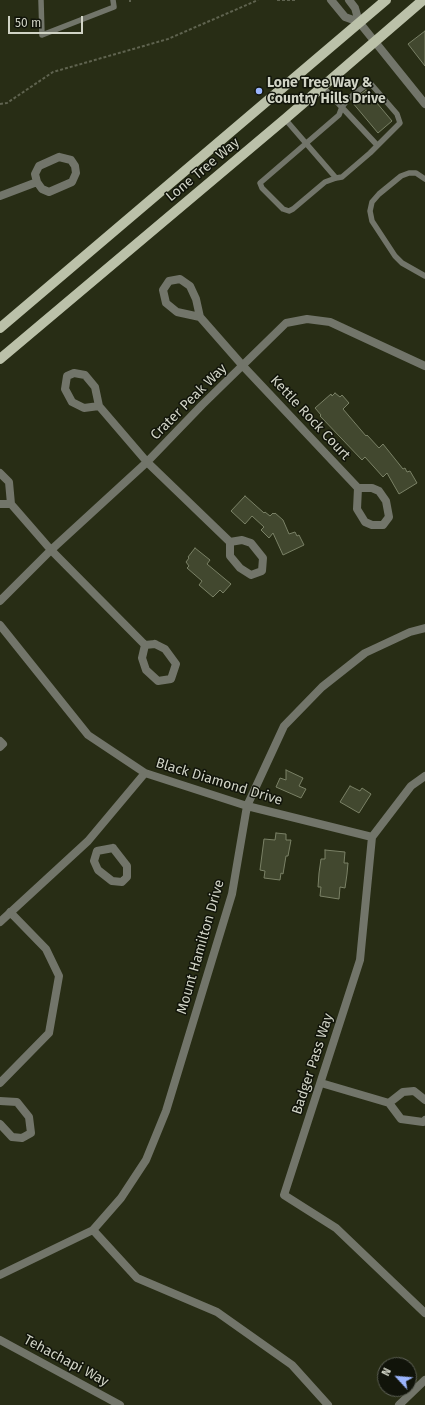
<!DOCTYPE html>
<html>
<head>
<meta charset="utf-8">
<style>
	body { margin:0 }
	#map { position:relative; width:425px; height:1405px; overflow:hidden; background:#282d15; font-family:"Fira Sans",sans-serif }
	canvas { display:block }
	.north { position:absolute; left:377px; top:1357px; width:40px; height:40px; box-sizing:border-box; background:#11140a; border:1px solid #5d6055; border-radius:50%; rotate:296deg; font-size:11px; font-weight:700; line-height:16px; text-align:center; color:#d0d3c5 }
	.north::after { content:''; display:block; margin:auto; width:14px; height:18px; background:#9bb5fd; clip-path:polygon(50% 0,100% 100%,50% 72%,0 100%) }
	.scale { position:absolute; left:8px; top:16px; width:75px; height:18px; box-sizing:border-box; border:2px solid #d0d3c5; border-top:0; padding-left:5px; font-size:12px; line-height:14px; white-space:nowrap; color:#d0d3c5; -webkit-text-stroke:3px #11140a; paint-order:stroke }
</style>
</head>
<body>
<div id="map">
<canvas width="425" height="1405"></canvas>
<div class="north">N</div>
<div class="scale">50 m</div>
</div>
<script>
const ctx = document.querySelector('canvas').getContext('2d');
ctx.lineJoin = 'round';
function paint(path, color) {
  ctx.fillStyle = color;
  ctx.fill(path, 'evenodd');
}
function shape(rows) {
  const path = new Path2D();
  for (const r of rows) {
    path.moveTo(r[0], r[1]);
    for (let i = 2; i < r.length; i += 2) path.lineTo(r[i], r[i + 1]);
  }
  return path;
}
function trace(path, color, width, dash) {
  ctx.strokeStyle = color;
  ctx.lineWidth = width;
  ctx.lineCap = dash ? 'butt' : 'round';
  ctx.setLineDash(dash || []);
  ctx.stroke(path);
}
function label(font, color, halo, rows, align = 'center') {
  ctx.font = font + ' "Fira Sans",sans-serif';
  ctx.lineWidth = 3;
  ctx.setLineDash([]);
  ctx.textBaseline = 'middle';
  ctx.strokeStyle = halo;
  ctx.fillStyle = color;
  for (const [text, x, y, turn = 0] of rows) {
    ctx.save();
    ctx.translate(x, y);
    ctx.rotate((+turn || 0) * Math.PI / 180);
    ctx.textAlign = isNaN(turn) ? turn : align;
    if (halo) ctx.strokeText(text, 0, 0);
    ctx.fillText(text, 0, 0);
    ctx.restore();
  }
}
const building = shape([
	[425,31,425,66,408,44,425,31],
	[366,90,392,121,378,133,352,102,366,90],
	[335,393,340,397,342,395,349,403,343,409,366,436,367,435,379,448,383,444,403,469,405,468,407,472,410,471,417,483,399,494,387,473,383,477,365,457,362,460,320,416,321,415,315,408,331,394,332,396,335,393],
	[245,496,264,513,265,512,270,516,273,513,274,514,275,513,283,520,289,534,295,532,297,536,299,535,304,545,283,555,273,533,269,538,261,530,264,527,252,516,245,524,231,511,245,496],
	[195,548,210,560,207,564,231,584,223,593,220,590,213,597,199,585,202,581,187,568,189,566,186,562,189,558,188,557,195,548],
	[286,770,303,778,299,786,306,789,301,798,276,787,280,778,286,780,286,770],
	[350,786,360,791,362,788,371,794,359,813,340,802,350,786],
	[276,833,286,834,286,840,291,840,288,856,286,856,283,874,281,873,280,880,264,878,265,871,260,870,264,839,275,840,276,833],
	[325,850,345,852,344,863,348,863,347,874,345,888,340,887,339,899,320,896,321,887,318,887,319,873,321,859,325,859,325,850]
]);
paint(building, '#42482f');
trace(building, '#7a8166', 1);
trace(shape([
	[130,0,130,2],
	[277,0,295,0],
	[0,104,7,103,53,72,168,39,258,0]
]), '#5f634f', 2, [3, 2]);
trace(shape([
	[41,0,42,35,114,7,113,0],
	[371,84,397,114,400,123,370,153,342,177,336,178,325,182,293,209,289,211,283,209,262,188,260,183,339,115,342,107,348,99,366,85,371,84],
	[322,86,377,145],
	[285,119,336,178],
	[425,179,416,173,409,173,401,176,379,194,372,202,370,211,372,221,395,256,402,263,425,276]
]), '#72756a', 5.5);
trace(shape([
	[59,157,71,160,75,166,76,173,72,182,49,192,42,189,37,182,35,174,39,166,59,157],
	[0,196,37,182],
	[200,317,177,312,166,303,163,290,169,281,180,279,190,286,196,299,200,317,243,366,358,488,357,509,365,522,372,525,383,525,389,517,386,501,379,491,372,488,358,488],
	[99,406,84,408,72,402,65,389,67,376,74,373,85,375,95,387,99,406,147,462,230,542,230,556,240,568,251,575,262,571,263,558,251,543,242,540,230,542],
	[0,473,9,482,11,504,51,550,145,645],
	[0,504,11,504],
	[0,601,51,550,147,462,202,405,286,323,307,319,330,322,425,366],
	[0,625,88,735,145,773,247,806,372,837],
	[155,644,165,649,176,664,171,679,158,681,146,670,142,658,145,645,155,644],
	[0,741,3,744,0,747],
	[425,776,411,786,372,837,360,960,284,1195,336,1228,425,1313],
	[113,848,127,866,127,877,122,882,112,881,98,870,94,861,97,851,113,848],
	[0,922,88,841,145,773],
	[0,1083,49,1033,59,976,46,949,10,912],
	[321,1083,389,1103,401,1119,423,1122,425,1120],
	[0,1101,17,1102,29,1117,31,1133,22,1138,12,1137,0,1124],
	[389,1103,403,1092,414,1091,425,1100],
	[93,1230,137,1278,217,1312,292,1365,328,1405],
	[0,1275,93,1230,121,1198,146,1160,166,1111,232,894,247,806,284,726,322,687,365,653,410,632,425,628],
	[0,1340,120,1405],
	[399,1405,425,1380]
]), '#72756a', 8);
trace(shape([
	[331,0,345,17,359,22],
	[349,0,355,8,359,22,425,104]
]), '#72756a', 8);
trace(shape([
	[0,328,386,0],
	[0,359,285,119,423,0]
]), '#bbc1a9', 10);
for (const [x, y, r, color] of [
	[259,91,4,"#9bb5fd"]
]) {
  const dot = new Path2D();
  dot.arc(x, y, r, 0, 2 * Math.PI);
  ctx.fillStyle = color;
  ctx.fill(dot);
  trace(dot, '#11140a', 1.5);
}
label('bold 14px', '#d0d3c5', '#11140a', [
	["Lone Tree Way &",267,83],
	["Country Hills Drive",267,99]
], 'left');
label('14px', '#d0d3c5', '#11140a', [
	["Lone Tree Way",203,170,-40],
	["Crater Peak Way",189,402,-45],
	["Kettle Rock Court",310,418,47],
	["Black Diamond Drive",219,782,17],
	["Mount Hamilton Drive",201,947,-74],
	["Badger Pass Way",313,1064,-72],
	["Tehachapi Way",66,1361,28]
]);
</script>
</body>
</html>
